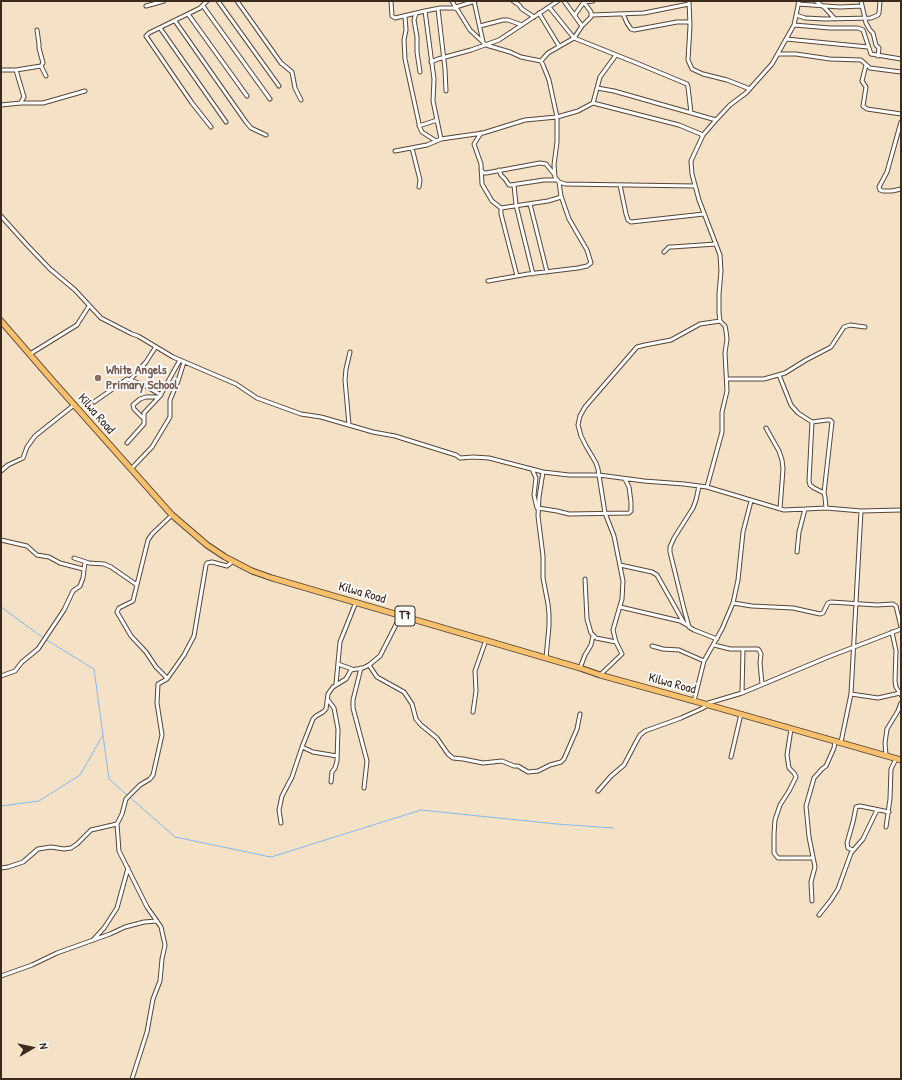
<!DOCTYPE html>
<html>
<head>
<meta charset="utf-8">
<style>
	body { margin:0 }
	#map { position:relative; width:902px; height:1080px; overflow:hidden; background:#f4e1c6; font-family:"Patrick Hand",sans-serif }
	canvas { display:block }
	.frame { position:absolute; inset:0; border:2px solid #3b2a1e; pointer-events:none }
	.north { position:absolute; left:12px; top:1028px; width:40px; height:40px; -webkit-text-stroke:3px #fff; paint-order:stroke; rotate:81deg; font-size:11px; font-weight:700; line-height:16px; text-align:center; color:#3b2a1e }
	.north::after { content:''; display:block; margin:auto; width:14px; height:18px; background:#3b2a1e; clip-path:polygon(50% 0,100% 100%,50% 72%,0 100%) }
</style>
</head>
<body>
<div id="map">
<canvas width="902" height="1080"></canvas>
<div class="frame"></div>
<div class="north">N</div>
</div>
<script>
const ctx = document.querySelector('canvas').getContext('2d');
ctx.lineJoin = 'round';
function shape(rows) {
  const path = new Path2D();
  for (const r of rows) {
    path.moveTo(r[0], r[1]);
    for (let i = 2; i < r.length; i += 2) path.lineTo(r[i], r[i + 1]);
  }
  return path;
}
function trace(path, color, width, dash) {
  ctx.strokeStyle = color;
  ctx.lineWidth = width;
  ctx.lineCap = dash ? 'butt' : 'round';
  ctx.setLineDash(dash || []);
  ctx.stroke(path);
}
function label(font, color, halo, rows, align = 'center') {
  ctx.font = font + ' "Patrick Hand",sans-serif';
  ctx.lineWidth = 3.5;
  ctx.setLineDash([]);
  ctx.textBaseline = 'middle';
  ctx.strokeStyle = halo;
  ctx.fillStyle = color;
  for (const [text, x, y, turn = 0] of rows) {
    ctx.save();
    ctx.translate(x, y);
    ctx.rotate((+turn || 0) * Math.PI / 180);
    ctx.textAlign = isNaN(turn) ? turn : align;
    if (halo) ctx.strokeText(text, 0, 0);
    ctx.fillText(text, 0, 0);
    ctx.restore();
  }
}
trace(shape([
	[1,607,45,639,94,669,109,779,175,837,271,857,421,810,557,824,613,828],
	[1,806,39,801,80,775,103,735]
]), '#87b8f3', 1);
const minor = shape([
	[207,1,200,8,149,33,146,36,192,103,211,127],
	[218,1,279,86],
	[237,1,281,63,292,72,295,88,301,100],
	[391,1,392,16,395,18,425,11,440,8,454,8,457,9,470,30,486,45,510,52,521,57,541,61,543,65,549,80,557,117,557,142,554,165,555,177,559,182,565,184,695,186],
	[452,1,456,8],
	[474,1,483,42],
	[513,1,519,5,522,9,534,17],
	[564,1,582,26],
	[689,1,690,26,688,60,692,69,703,74,727,80,750,89],
	[816,1,825,8,835,19],
	[861,1,866,23,870,30,873,33,876,45,879,48,878,56],
	[798,4,840,7,862,6],
	[146,6,164,1],
	[203,6,270,99],
	[456,7,475,1],
	[549,7,574,38,639,64,687,84,688,87,691,113],
	[438,9,445,69,446,91],
	[425,11,434,79,433,101,441,139],
	[416,13,414,20,417,37,417,52,420,72],
	[539,13,559,46],
	[188,14,247,96],
	[623,14,627,23,631,29,634,30,677,22,690,22],
	[592,15,644,13,689,4],
	[796,15,805,18,825,19,871,18,878,15,879,13,880,1],
	[405,16,406,30,404,40,405,59,420,128,422,132,436,141],
	[575,16,576,13,584,2,593,1],
	[175,21,246,122,251,128,266,135],
	[794,25,830,28,858,28,863,30,871,54,901,59],
	[480,26,503,20,508,20,522,25],
	[160,28,226,122],
	[37,30,39,44,39,48,43,63,41,66],
	[786,39,868,47],
	[778,54,796,54,830,59,861,60,870,68,901,72],
	[541,61,548,53,574,38,582,26,591,17,591,12,583,1],
	[431,62,438,59,471,50,499,40,558,1],
	[866,65,862,81,866,87,863,106,867,109,901,114],
	[1,70,16,70,41,66,46,76],
	[16,70,24,97,21,102],
	[597,88,614,91,716,120],
	[593,103,679,125,703,135],
	[1,105,21,103,43,103,85,91],
	[901,122,887,172,879,187,880,190,883,191,892,191,901,189],
	[419,126,437,120],
	[481,133,474,144,481,164,482,184,492,201,501,208],
	[412,148,420,180,419,187],
	[395,151,427,145,441,139,483,133,525,120,557,117,578,111,593,103,600,77,616,55],
	[481,170,484,173,486,173,540,163,546,164,554,174],
	[499,170,501,175,505,179,509,185,511,185,544,180,557,180],
	[514,185,516,205,533,274],
	[620,185,626,214,628,220,631,222,704,214],
	[530,204,547,272],
	[1,216,27,245,50,269,75,290,101,318,132,334,138,336,173,357,236,384,257,398,301,414,321,417,373,432,395,436,456,455,460,458,473,457,489,458,543,472,569,475,599,475,644,481,684,484,707,487,784,510,826,508,861,511,901,510],
	[664,252,669,247,672,247,716,244],
	[517,276,501,214,501,208,548,201,558,198,561,196],
	[488,281,528,274,578,268,587,266,591,263,587,250,569,219,561,196,559,182],
	[30,354,77,325,89,306],
	[779,375,791,405,798,413,812,422,809,481,810,485,814,488,824,493,825,497,826,508],
	[727,379,764,379,785,373,806,360,831,347,844,327,850,325,865,327],
	[130,380,146,362,155,348],
	[94,402,127,379,144,385,161,395],
	[144,419,134,409,133,405,140,399,146,397,159,397],
	[812,422,827,420,830,420,832,422,824,493],
	[349,425,345,380,346,369,350,352],
	[766,428,779,451,782,460,783,469,780,509],
	[127,443,144,424,144,413,160,396,180,360],
	[131,469,152,447,170,417,170,400,178,381,184,362],
	[532,469,536,478,534,495,537,508],
	[1,471,8,465,23,458,27,447,35,436,74,405],
	[543,472,539,497,538,516,543,556,543,578,548,604,549,614,549,626,546,658],
	[699,486,696,500,693,508,674,538,670,547,670,552,684,609,689,627,694,630,717,639],
	[707,487,722,432,722,412,727,391,725,353,727,339,726,331,725,326,720,321,719,313,719,294,721,271,720,255,699,200,692,174,691,161,703,135,716,120,730,105,746,93,772,64,794,25,799,1],
	[538,508,557,511,569,514,629,513,631,511,631,502,629,487,625,479],
	[1,540,27,546,37,555,49,557,60,563,83,569],
	[797,552,799,532,805,509],
	[74,558,89,563,104,564,111,567,137,585],
	[620,565,652,572,657,575,684,623],
	[585,579,587,619,591,633,596,638,616,642],
	[733,603,752,606,793,608,820,614,823,613,828,603,831,602,877,605,893,604,896,606,901,627],
	[620,607,680,621,689,626],
	[892,632,896,651,895,681,896,687,901,695],
	[714,645,730,649,758,649,759,650,761,654,760,663,762,684],
	[652,646,663,649,679,650,704,661],
	[338,664,352,669],
	[369,665,377,677,404,692,412,704,416,719,421,725,437,738,448,754,453,758,463,759,483,763,502,761,514,766,518,766,528,772,538,771,550,765,561,762,564,759,577,729,580,714],
	[361,668,353,700,353,708,367,761,364,788],
	[580,668,585,655,591,645,593,636],
	[600,675,622,654,616,642,613,630,622,599,623,581,614,536,605,513,598,469,596,463,586,446,581,436,578,425,580,416,585,407,637,347,645,345,671,340,700,324,720,321],
	[1,676,15,671,22,662,38,649,64,610,73,591,80,586,83,578,85,562],
	[166,679,166,677,156,667,146,652,131,636,117,612,119,608,133,601,148,540,152,534,172,515],
	[336,684,340,642,356,602],
	[742,693,743,649],
	[851,694,878,698,900,693],
	[328,700,334,708,338,729,337,761,335,768,332,772,331,782],
	[694,701,704,661,722,629,733,603,738,580,743,532,751,501],
	[705,704,742,693,828,657,901,629],
	[473,712,476,691,475,671,486,640],
	[791,729,787,755,789,768,794,773,796,777,789,791,780,805,775,820,774,834,774,853,778,858,813,858],
	[841,742,851,694,861,511],
	[302,747,313,752,337,756],
	[886,755,885,743,887,729,898,711,901,703],
	[731,757,741,714],
	[598,791,611,776,624,765,635,744,640,735,645,731,681,718,701,709,708,705],
	[281,823,279,810,282,796,292,777,302,747,313,719,316,716,323,712,326,709,328,694,333,687,346,679,351,670,363,668,369,665,380,656,401,615],
	[886,827,890,799,891,769,896,759],
	[853,850,848,848,847,843,853,822,856,807,860,806,889,812],
	[1,868,8,867,23,862,38,849,51,847,64,849,71,848,77,844,91,830,117,824],
	[812,901,811,882,815,867,809,837,806,806,814,778,822,769,826,766,834,748,835,741],
	[819,915,831,900,838,889,851,853,863,839,877,810],
	[93,940,104,928,117,908,128,868],
	[1,976,32,965,57,953,110,934,125,927,144,922,157,921],
	[132,1079,147,1032,153,999,160,981,162,959,165,945,161,927,147,907,119,851,117,824,122,814,126,799,140,785,150,779,153,775,162,735,157,703,158,684,167,679,184,655,194,636,206,565,207,563,212,562,227,566,233,561]
]);
const trunk = shape([
	[1,321,52,380,172,515,207,545,225,557,252,571,272,578,580,668,600,675,705,704,901,760]
]);
trace(minor, '#574537', 5);
trace(trunk, '#574537', 7);
trace(minor, '#fff', 3);
trace(trunk, '#f7c06c', 5);
for (const [x, y, r, color] of [
	[98,378,4,"#8d6e63"]
]) {
  const dot = new Path2D();
  dot.arc(x, y, r, 0, 2 * Math.PI);
  ctx.fillStyle = color;
  ctx.fill(dot);
  trace(dot, '#fff', 1.5);
}
for (const [x, y, w] of [
	[405,616,20]
]) {
  const box = new Path2D();
  box.roundRect(x - w / 2, y - 10, w, 20, 3);
  ctx.fillStyle = '#fff';
  ctx.fill(box);
  trace(box, '#3b2a1e', 1);
}
label('bold 12px', '#3b2a1e', null, [
	["T7",405,616]
]);
label('bold 13px', '#785e54', '#fff', [
	["White Angels",106,371],
	["Primary School",106,386]
], 'left');
label('13px', '#3b2a1e', '#fff', [
	["Kilwa Road",96,414,49],
	["Kilwa Road",362,593,16],
	["Kilwa Road",672,684,15]
]);
</script>
</body>
</html>
